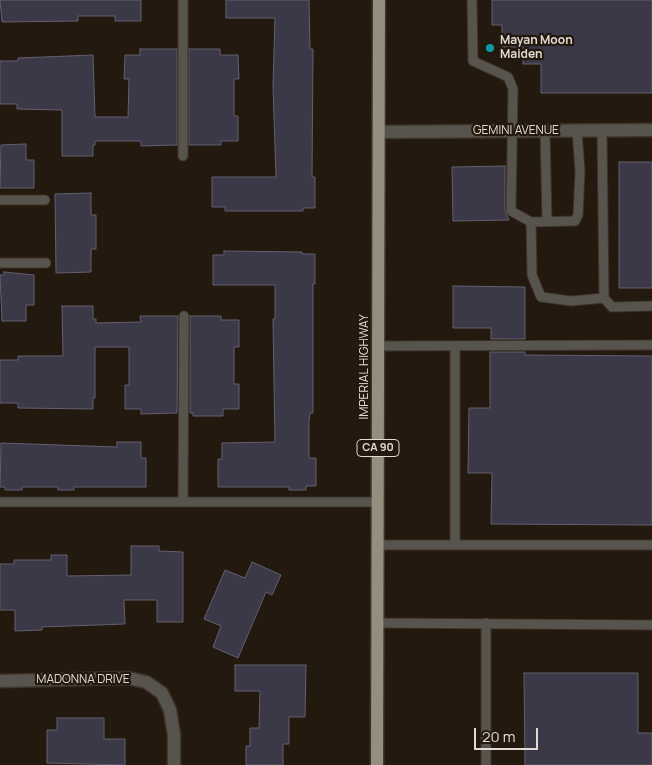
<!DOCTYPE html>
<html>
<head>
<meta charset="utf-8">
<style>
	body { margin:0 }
	#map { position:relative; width:652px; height:765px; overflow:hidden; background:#24190e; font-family:Manrope,sans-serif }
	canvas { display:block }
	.scale { position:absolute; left:474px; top:728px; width:64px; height:22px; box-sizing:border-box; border:2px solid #e2dad2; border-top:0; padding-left:6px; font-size:15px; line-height:18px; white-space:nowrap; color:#e2dad2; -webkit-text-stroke:4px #24190e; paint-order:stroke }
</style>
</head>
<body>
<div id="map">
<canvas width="652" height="765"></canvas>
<div class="scale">20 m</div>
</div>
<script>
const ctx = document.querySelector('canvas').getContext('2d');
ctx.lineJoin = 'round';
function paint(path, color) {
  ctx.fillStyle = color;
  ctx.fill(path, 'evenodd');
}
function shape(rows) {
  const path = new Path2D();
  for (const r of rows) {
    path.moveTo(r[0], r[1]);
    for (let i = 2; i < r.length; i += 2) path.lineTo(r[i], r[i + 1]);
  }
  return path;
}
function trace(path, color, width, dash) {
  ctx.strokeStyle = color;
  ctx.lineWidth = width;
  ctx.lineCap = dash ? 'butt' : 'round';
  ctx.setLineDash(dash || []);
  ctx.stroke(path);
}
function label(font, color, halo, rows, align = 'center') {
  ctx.font = font + ' Manrope,sans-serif';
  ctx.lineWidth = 4.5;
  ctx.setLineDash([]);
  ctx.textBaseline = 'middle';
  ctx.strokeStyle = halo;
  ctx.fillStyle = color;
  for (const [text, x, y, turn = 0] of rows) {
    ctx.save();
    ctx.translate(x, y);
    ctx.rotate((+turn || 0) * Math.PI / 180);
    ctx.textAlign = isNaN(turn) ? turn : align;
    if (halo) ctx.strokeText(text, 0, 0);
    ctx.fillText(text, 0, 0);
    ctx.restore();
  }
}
const building = shape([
	[0,0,141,0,141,21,115,21,115,16,78,16,78,21,2,22,0,0],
	[226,0,309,0,310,49,313,49,312,177,315,177,315,208,303,208,303,211,225,211,225,207,212,207,212,177,276,177,273,87,275,18,226,18,226,0],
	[492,0,652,0,652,93,541,93,541,64,523,64,523,47,502,47,502,25,492,25,492,0],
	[140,49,177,49,177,145,141,146,141,141,95,141,95,145,93,145,93,156,62,156,62,110,17,109,17,104,0,104,0,61,18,61,18,58,93,55,95,117,128,117,129,79,124,79,125,55,140,55,140,49],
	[189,49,220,49,220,55,238,55,239,79,234,79,234,116,238,116,238,141,221,141,221,145,189,145,189,49],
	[26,144,26,160,34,160,34,188,0,188,1,145,26,144],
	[619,162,652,162,652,288,619,288,619,162],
	[505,166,505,211,509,220,453,221,452,167,505,166],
	[91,193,91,215,96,215,96,249,91,249,91,272,56,273,55,194,91,193],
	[224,251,302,252,302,254,315,254,315,284,313,284,313,413,310,413,309,422,309,458,316,458,316,486,306,486,306,490,289,490,289,487,218,487,218,459,222,459,222,443,275,442,273,319,275,319,275,285,213,285,213,255,224,255,224,251],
	[4,272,34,275,34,305,26,305,26,321,2,321,0,275,4,275,4,272],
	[453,286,525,287,525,339,491,339,491,328,453,328,453,286],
	[62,306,93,306,93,319,96,319,96,323,141,322,140,316,178,316,177,413,141,414,141,409,125,409,125,385,129,385,129,347,95,347,95,398,93,398,93,409,18,408,18,403,0,403,0,360,18,360,18,356,63,356,62,306],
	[190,316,221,316,221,320,239,320,239,347,234,347,234,384,239,384,239,409,223,409,223,416,193,416,193,413,190,413,190,316],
	[490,352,525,352,525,355,652,356,652,525,491,524,492,473,468,473,469,408,490,408,490,352],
	[117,442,141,442,141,458,146,458,146,487,74,487,74,490,58,490,58,487,22,487,22,490,5,490,5,487,0,487,1,443,117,447,117,442],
	[131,546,159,546,159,551,183,552,183,622,157,622,157,600,124,600,125,624,42,627,42,630,15,631,15,610,0,610,0,564,14,564,14,560,51,560,51,555,67,555,67,576,131,575,131,546],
	[252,562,281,575,272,595,266,592,238,658,213,647,221,626,204,619,225,570,245,578,252,562],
	[235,665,306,665,305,717,289,717,289,744,283,744,283,765,246,765,246,746,250,746,250,728,259,728,260,691,235,691,235,665],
	[524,673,638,673,638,733,652,733,652,765,525,765,524,673],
	[57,718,104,718,104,739,125,739,125,765,47,763,47,730,57,730,57,718]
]);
paint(building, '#3b3847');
trace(building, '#636071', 1);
const service = shape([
	[183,0,183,156],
	[472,0,473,61,508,77,513,89,511,211,531,222,575,221,578,215,580,171,577,131],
	[545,131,547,221],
	[602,131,604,298,612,307,652,306],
	[0,200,45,200],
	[531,222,532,275,541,297,571,301,604,298],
	[0,263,46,263],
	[379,346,652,345],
	[455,346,455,544],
	[0,502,378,502],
	[183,502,184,316],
	[378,545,652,545],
	[376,623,652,625],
	[486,623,486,765]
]);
const minor = shape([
	[379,132,652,130],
	[0,681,128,678,146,682,162,693,170,710,174,735,174,765]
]);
const primary = shape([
	[377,765,379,0]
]);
trace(service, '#3f3429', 11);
trace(minor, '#3f3429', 15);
trace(primary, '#3f3429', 15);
trace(service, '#57544d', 9);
trace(minor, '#57544d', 12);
trace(primary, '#938e7e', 12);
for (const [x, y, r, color] of [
	[490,48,5,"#0f9aa8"]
]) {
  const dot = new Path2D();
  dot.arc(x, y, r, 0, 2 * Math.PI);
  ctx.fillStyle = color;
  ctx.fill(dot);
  trace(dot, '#24190e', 2);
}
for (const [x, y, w] of [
	[378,448,42]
]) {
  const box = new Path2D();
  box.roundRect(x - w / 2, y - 8.5, w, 17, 4);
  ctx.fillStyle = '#24190e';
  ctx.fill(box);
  trace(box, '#e2dad2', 1);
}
label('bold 11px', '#e2dad2', null, [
	["CA 90",378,448]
]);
label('bold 12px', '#e2dad2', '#24190e', [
	["Mayan Moon",500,41],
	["Maiden",500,55]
], 'left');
label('12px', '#e2dad2', '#24190e', [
	["GEMINI AVENUE",516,131],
	["IMPERIAL HIGHWAY",365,367,-90],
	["MADONNA DRIVE",83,680]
]);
</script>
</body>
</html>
